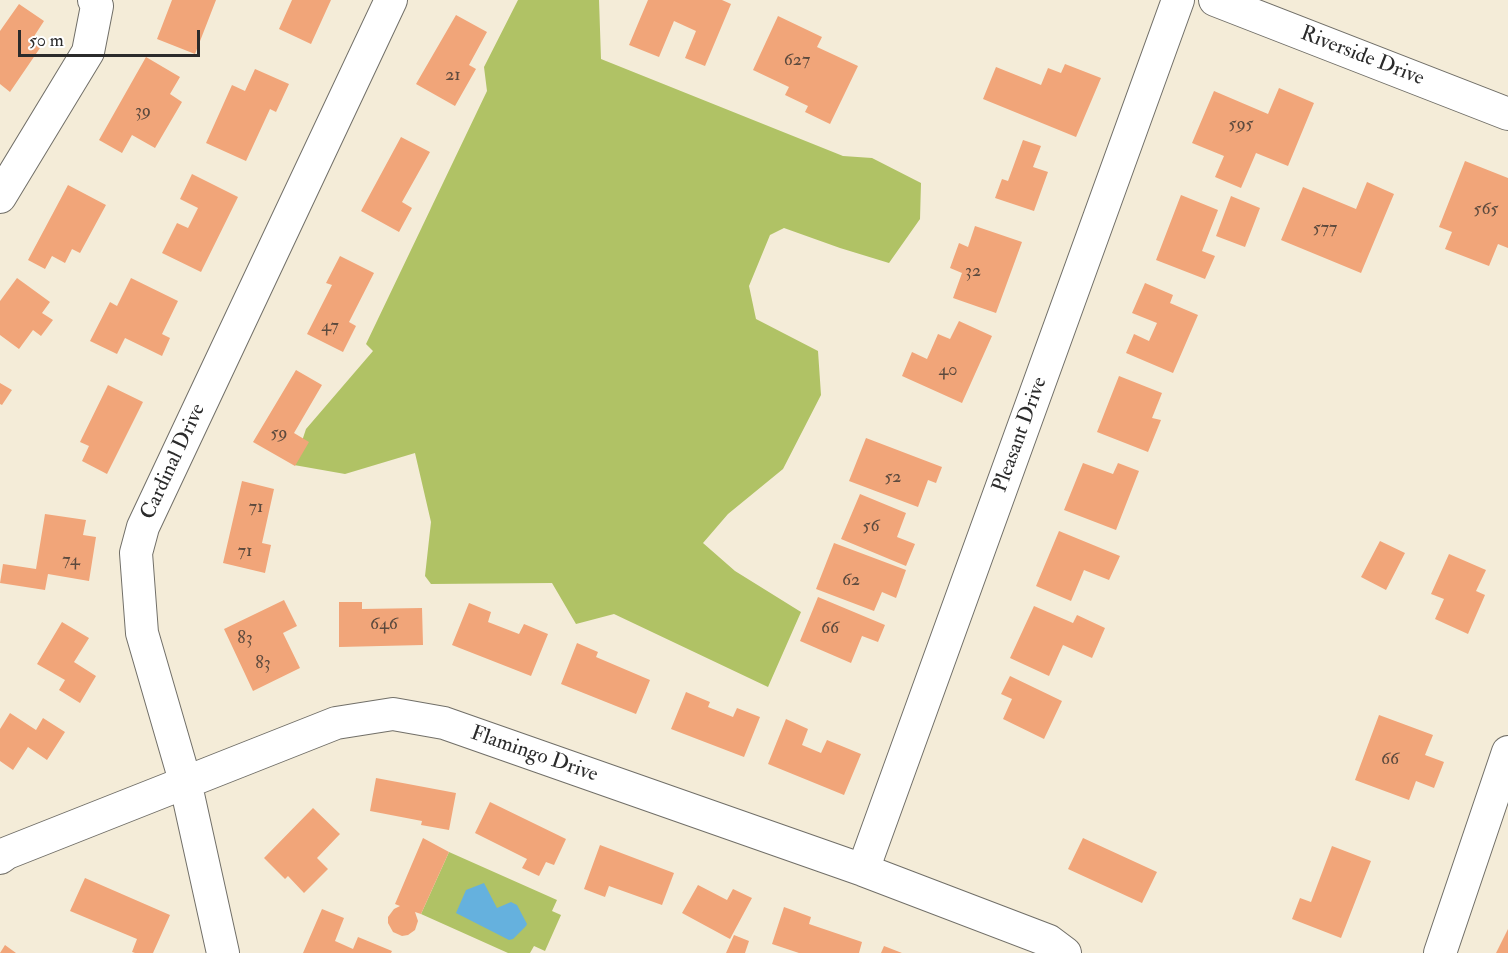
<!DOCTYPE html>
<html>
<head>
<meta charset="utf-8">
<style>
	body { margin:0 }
	#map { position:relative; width:1508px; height:953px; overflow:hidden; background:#f4ecd8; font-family:"IM FELL Double Pica",serif }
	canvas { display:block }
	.scale { position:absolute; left:18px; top:30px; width:182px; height:27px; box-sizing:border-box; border:3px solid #2b2b2b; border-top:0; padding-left:8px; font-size:18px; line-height:21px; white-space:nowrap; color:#2b2b2b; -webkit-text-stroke:4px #fff; paint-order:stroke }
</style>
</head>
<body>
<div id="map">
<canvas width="1508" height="953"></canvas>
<div class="scale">50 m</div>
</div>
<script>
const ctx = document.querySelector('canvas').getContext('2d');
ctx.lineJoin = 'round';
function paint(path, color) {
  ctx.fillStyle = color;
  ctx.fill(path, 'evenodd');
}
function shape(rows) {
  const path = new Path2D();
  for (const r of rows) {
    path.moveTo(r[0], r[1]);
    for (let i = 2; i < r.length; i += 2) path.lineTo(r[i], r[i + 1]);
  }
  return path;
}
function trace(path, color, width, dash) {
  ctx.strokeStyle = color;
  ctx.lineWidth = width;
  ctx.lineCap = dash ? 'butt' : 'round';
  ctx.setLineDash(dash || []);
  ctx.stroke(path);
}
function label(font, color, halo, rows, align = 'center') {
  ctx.font = font + ' "IM FELL Double Pica",serif';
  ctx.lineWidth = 6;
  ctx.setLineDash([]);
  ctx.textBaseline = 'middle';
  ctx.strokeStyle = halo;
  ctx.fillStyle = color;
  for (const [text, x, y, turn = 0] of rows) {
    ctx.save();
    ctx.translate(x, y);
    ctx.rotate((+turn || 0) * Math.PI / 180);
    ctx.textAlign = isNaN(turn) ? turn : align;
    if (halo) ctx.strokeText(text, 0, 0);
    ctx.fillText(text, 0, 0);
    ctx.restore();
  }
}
paint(shape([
	[518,0,599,0,601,59,843,156,872,158,921,183,920,219,889,263,840,248,784,228,770,235,749,286,756,319,818,351,821,395,783,469,728,514,703,543,735,571,801,612,768,687,614,614,576,624,552,583,431,584,425,576,431,522,415,453,345,474,294,465,306,429,373,351,366,344,487,91,484,67],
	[449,852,557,900,552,911,561,915,545,951,534,946,530,953,508,953,421,914]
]), '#b0c265');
paint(shape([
	[484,883,497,908,511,902,517,905,527,924,526,926,513,939,509,940,456,913,466,890]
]), '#65b1de');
paint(shape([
	[172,0,216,0,195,54,157,39],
	[292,0,331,0,311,44,279,29],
	[648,0,722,0,731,4,705,66,685,58,696,31,674,21,659,57,629,45],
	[19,4,44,21,31,41,40,48,10,92,0,84,0,31],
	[456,15,487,32,469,65,476,69,455,106,416,84],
	[778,16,822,37,817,47,858,66,830,124,805,112,808,106,785,95,789,87,753,70],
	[146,57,180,77,170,94,182,102,155,148,132,135,122,153,99,140],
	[1065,64,1101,78,1076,137,983,99,996,67,1041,85,1048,68,1061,73],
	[255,69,289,84,276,112,270,109,246,161,206,143,232,85,245,91],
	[1279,88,1314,103,1288,166,1256,153,1241,188,1215,177,1224,156,1192,143,1214,91,1268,114],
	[401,137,430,152,402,202,412,208,399,232,361,211],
	[1023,140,1041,146,1033,167,1048,172,1034,211,995,198,1002,179,1008,181],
	[1465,161,1508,178,1508,248,1498,244,1489,266,1445,249,1452,232,1439,227],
	[192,174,238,197,201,272,162,253,177,223,188,228,198,208,180,199],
	[1367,182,1394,194,1361,273,1281,240,1303,187,1356,209],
	[68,185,106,205,80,253,72,249,65,263,52,256,45,269,28,260],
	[1181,195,1218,210,1202,251,1215,256,1205,279,1156,260],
	[1231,196,1260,208,1245,247,1216,236],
	[975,226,1022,242,996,313,953,298,962,273,950,268,959,243,968,247],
	[340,256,374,273,349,322,356,326,343,352,307,334,332,285,326,283],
	[17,278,50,302,42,313,53,320,41,336,33,330,19,349,0,335,0,301],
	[131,278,178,301,162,334,170,338,162,356,125,338,117,354,90,341,110,302,117,306],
	[1145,283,1173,295,1170,303,1198,315,1173,373,1126,353,1134,334,1149,341,1157,323,1132,313],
	[959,321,992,336,962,403,902,376,912,352,927,359,938,334,950,339],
	[296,370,322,385,294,433,309,442,295,466,253,442],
	[1119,376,1162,393,1152,418,1161,420,1148,452,1097,432],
	[0,383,12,390,2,405,0,404],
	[108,385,143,402,107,474,82,461,89,446,80,442],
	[866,438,942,467,936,483,928,480,918,507,849,481],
	[1083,463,1113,474,1118,463,1139,471,1116,530,1064,510],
	[242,481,274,489,262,543,271,545,265,573,223,563],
	[860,494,906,513,897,537,915,544,906,566,841,539],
	[45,514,86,520,83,535,96,537,89,581,48,574,45,590,0,583,3,564,36,569],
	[1059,531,1120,556,1109,580,1084,570,1071,601,1036,586],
	[1380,541,1405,553,1386,590,1361,577],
	[834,543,906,570,896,598,882,592,874,611,816,589],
	[1449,554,1486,570,1476,591,1485,595,1468,634,1435,619,1444,599,1431,594],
	[818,597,885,625,878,642,862,636,851,663,800,641],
	[284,600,297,626,283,633,300,668,253,691,224,629],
	[339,602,362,602,362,609,422,608,423,645,339,647],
	[469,603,491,612,488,622,519,634,524,624,548,634,531,676,452,645],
	[1034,606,1073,623,1077,615,1105,628,1092,658,1063,645,1049,676,1010,658],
	[62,622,89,638,74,662,96,676,80,703,59,690,65,680,37,664],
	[577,643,598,652,596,657,650,680,636,714,561,684],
	[1010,676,1062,701,1044,739,1003,719,1012,699,1001,694],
	[686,692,710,702,708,707,733,717,737,708,760,717,744,757,671,729],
	[10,713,36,730,43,718,65,732,47,760,28,747,13,770,0,761,0,729],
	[1379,715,1433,735,1425,755,1444,762,1434,788,1416,781,1409,800,1355,780],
	[786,719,808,729,802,745,821,753,827,740,861,754,844,795,768,764],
	[376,778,456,793,449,830,421,825,422,821,370,811],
	[490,802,566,839,554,865,546,862,539,876,522,868,527,859,475,833],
	[313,808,340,834,317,858,328,869,304,893,288,876,285,879,264,858],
	[423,838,449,852,421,914,415,912,418,921,415,930,408,935,402,936,393,932,388,923,388,917,394,909,400,906,395,904],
	[1083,838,1157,872,1142,903,1068,869],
	[600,845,674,873,662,905,609,886,605,897,584,889],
	[1332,846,1371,861,1341,938,1292,919,1300,898,1311,902],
	[85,878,170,915,153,953,135,953,132,952,137,939,70,911],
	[698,885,727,900,733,889,752,898,730,939,682,913],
	[784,907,811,917,809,924,862,942,859,953,799,953,772,944],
	[322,909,344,918,335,941,353,949,358,937,392,951,391,953,303,953],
	[1508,929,1508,953,1496,953],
	[734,935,749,941,745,953,726,953],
	[5,945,16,953,0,953],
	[884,946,902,953,881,953]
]), '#f1a579');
const minor = shape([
	[1215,0,1508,114],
	[0,197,88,52,97,6,94,0],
	[0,858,7,853,336,723,393,714,444,723,863,870,1049,941,1065,953],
	[863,870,1178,0],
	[223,953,185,781,142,633,136,553,143,527,391,0],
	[1440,953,1508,752]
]);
trace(minor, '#716f68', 34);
trace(minor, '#fff', 32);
label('18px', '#5c4a3e', null, [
	["627",797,61],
	["21",453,76],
	["39",143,112],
	["595",1241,125],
	["565",1486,210],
	["577",1325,229],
	["32",973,272],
	["47",330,327],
	["40",948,371],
	["59",279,434],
	["52",893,478],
	["71",256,508],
	["56",871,527],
	["71",245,552],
	["74",71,561],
	["62",851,581],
	["646",384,625],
	["66",830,629],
	["83",245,639],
	["83",263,664],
	["66",1390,760]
]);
label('21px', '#2b2b2b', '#fff', [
	["Riverside Drive",1362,57,21],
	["Pleasant Drive",1021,435,-70],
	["Cardinal Drive",174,462,-65],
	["Flamingo Drive",534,755,19]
]);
</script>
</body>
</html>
